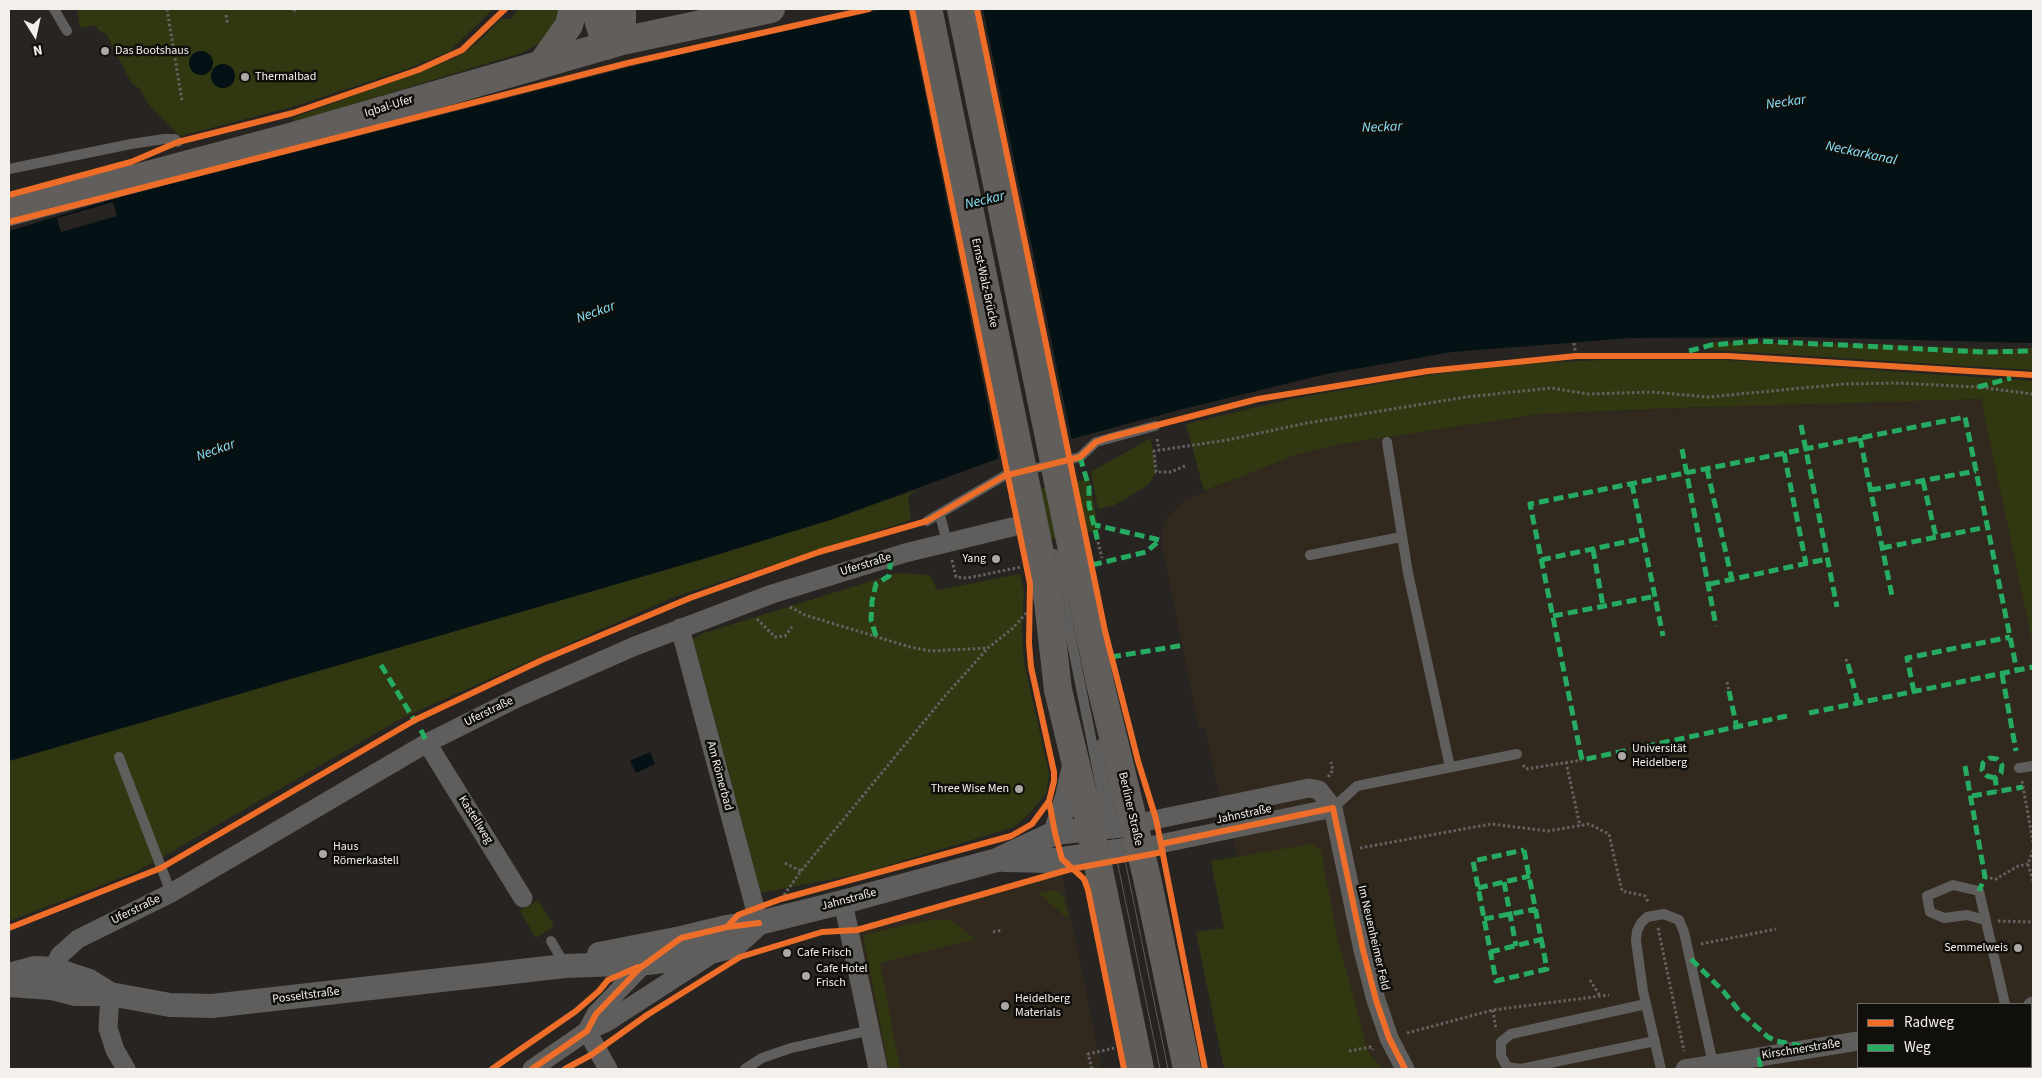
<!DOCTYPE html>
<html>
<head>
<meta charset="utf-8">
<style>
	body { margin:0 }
	#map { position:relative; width:2042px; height:1078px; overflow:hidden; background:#272421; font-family:"Source Sans 3",sans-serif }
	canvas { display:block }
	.frame { position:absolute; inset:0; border:10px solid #f3f0eb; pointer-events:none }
	.legend { position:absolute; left:1857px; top:1003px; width:175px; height:65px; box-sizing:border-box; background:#110f0c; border:1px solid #6b6965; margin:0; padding:6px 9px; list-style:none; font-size:15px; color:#f3f0eb }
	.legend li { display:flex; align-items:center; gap:10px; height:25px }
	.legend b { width:25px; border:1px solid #6b6965 }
	.north { position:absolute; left:10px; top:10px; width:50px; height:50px; -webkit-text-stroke:4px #110f0c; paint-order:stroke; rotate:170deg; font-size:14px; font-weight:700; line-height:20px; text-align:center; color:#f3f0eb }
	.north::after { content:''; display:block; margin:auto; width:18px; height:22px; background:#f3f0eb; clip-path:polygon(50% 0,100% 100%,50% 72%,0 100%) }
</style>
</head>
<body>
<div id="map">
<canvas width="2042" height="1078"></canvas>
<div class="frame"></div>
<ul class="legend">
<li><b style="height:6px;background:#ee6e29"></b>Radweg</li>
<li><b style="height:6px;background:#26ab63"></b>Weg</li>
</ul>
<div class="north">N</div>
</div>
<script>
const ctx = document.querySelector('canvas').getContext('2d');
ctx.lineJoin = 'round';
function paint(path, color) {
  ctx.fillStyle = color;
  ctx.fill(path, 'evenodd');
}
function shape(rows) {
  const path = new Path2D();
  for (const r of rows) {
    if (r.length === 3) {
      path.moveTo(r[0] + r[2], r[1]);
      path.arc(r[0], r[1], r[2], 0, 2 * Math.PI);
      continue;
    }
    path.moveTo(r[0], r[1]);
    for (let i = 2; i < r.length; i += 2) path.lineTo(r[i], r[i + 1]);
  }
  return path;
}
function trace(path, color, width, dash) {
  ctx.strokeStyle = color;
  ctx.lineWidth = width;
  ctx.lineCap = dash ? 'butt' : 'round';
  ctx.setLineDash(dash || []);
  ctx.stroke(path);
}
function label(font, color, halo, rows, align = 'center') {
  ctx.font = font + ' "Source Sans 3",sans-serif';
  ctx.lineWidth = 5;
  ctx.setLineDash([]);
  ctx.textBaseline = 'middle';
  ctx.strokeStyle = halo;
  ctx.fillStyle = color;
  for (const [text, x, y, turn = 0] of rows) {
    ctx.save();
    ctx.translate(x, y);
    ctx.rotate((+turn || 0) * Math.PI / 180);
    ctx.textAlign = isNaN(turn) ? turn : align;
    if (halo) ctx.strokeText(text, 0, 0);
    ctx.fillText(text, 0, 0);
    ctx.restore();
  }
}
paint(shape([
	[2033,398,2033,1069,1230,1069,1261,971,1234,840,1217,785,1205,727,1199,728,1162,544,1163,528,1168,516,1183,502,1253,470,1295,455,1341,444,1540,414,1812,403],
	[1858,1004,2031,1004,2031,1067,1858,1067],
	[1062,875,1102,1069,874,1069,841,932]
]), '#31291e');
paint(shape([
	[77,9,493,9,449,52,407,69,292,107,180,136,150,106,139,88,132,84,106,34,97,29,97,25,80,28],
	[519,9,566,9,545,40,522,53,294,122,293,118,455,58,477,43,501,19,511,19],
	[1712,342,1873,344,1991,349,2033,348,2033,370,1713,350],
	[1603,360,1725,360,2033,381,2033,645,1981,399,1674,408,1540,414,1341,444,1295,455,1204,491,1186,424,1291,399,1429,375,1522,364],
	[1151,438,1156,472,1149,484,1115,505,1098,509,1091,472],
	[1089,479,1099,530,1020,545,1010,495],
	[916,490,908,497,911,520,674,597,404,717,138,871,9,921,9,761,713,556,833,519],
	[897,573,930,575,937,590,1020,574,1024,590,1022,632,1024,663,1049,773,1047,792,1030,813,1014,827,863,873,761,893,693,640,701,634],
	[1311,844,1321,851,1337,936,1368,1052,1382,1069,1224,1069,1196,932,1224,928,1211,861],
	[1056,890,1063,896,1068,916,1066,917,1041,895,1040,892],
	[538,900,554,926,536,938,520,911],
	[949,919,975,939,880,963,900,1069,889,1069,863,935,925,921]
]), '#313811');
paint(shape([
	[886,9,2033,9,2033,343,1798,337,1631,338,1452,352,1326,374,1179,410,997,459,833,519,713,556,9,761,9,231,127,195,646,63,772,32],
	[201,63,12],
	[223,76,12],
	[650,752,655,764,636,773,630,761]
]), '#041115');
paint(shape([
	[908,9,983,9,1072,441,999,461],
	[113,202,117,216,61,232,57,218]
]), '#272421');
trace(shape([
	[167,9,182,101],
	[294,9,295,14],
	[226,15,228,25],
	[1574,343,1576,356],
	[1157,439,1159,450],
	[1185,466,1171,472,1156,472,1154,451,1227,440,1307,423,1466,397,1551,388,1588,394,1652,392,1708,397,1844,384,1896,383,1978,387,2033,394],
	[1098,542,1102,558],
	[952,560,956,577,967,578,1021,567],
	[790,607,805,615,910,647,931,651,987,648],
	[757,619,775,637,785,636,792,627],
	[1846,659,1848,664],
	[1727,682,1729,691],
	[1566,762,1580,826],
	[1523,765,1526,769,1582,760],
	[1328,777,1333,770,1331,762],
	[2022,781,2033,842],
	[1360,848,1491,824,1548,831,1589,824,1609,834,1622,891,1645,896,1649,903],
	[2033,850,2028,864,2033,881],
	[173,860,415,720,542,660,690,598,819,552,914,525],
	[785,863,801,871],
	[1985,877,1996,879,2018,866,2028,864],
	[784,895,801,871,945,696,988,648,1013,628,1027,612],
	[1998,921,2033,922],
	[9,928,150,872],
	[1658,928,1684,1051],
	[993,932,1003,930],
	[1701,944,1776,929],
	[1590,980,1600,996],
	[1493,1010,1496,1030],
	[1407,1033,1493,1010,1609,995],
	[1349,1051,1371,1047,1373,1050],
	[1092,1069,1088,1054,1114,1048]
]), '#646261', 3, [2.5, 2.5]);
trace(shape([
	[54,9,67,31],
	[9,169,131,144,164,139,175,139,178,142],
	[1387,442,1408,573,1450,767],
	[940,515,947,542],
	[927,521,1004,476,1080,457,1096,442,1155,426],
	[1054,554,1109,827],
	[1310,555,1401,537],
	[1101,744,1118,826],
	[119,757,171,893],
	[2019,768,2033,766],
	[1333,808,1357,786,1517,754],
	[1985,920,1967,915,1944,918,1930,912,1927,896,1953,885,1979,891,2005,1004],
	[551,941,565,965],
	[1646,1004,1511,1034,1501,1042,1501,1056,1507,1067,1521,1069,1655,1041],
	[745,1069,762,1058,791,1048,870,1030],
	[1661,1069,1643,991,1636,941,1637,931,1641,923,1647,917,1664,914,1679,920,1684,932,1713,1064]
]), '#5f5e5d', 10);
trace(shape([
	[680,628,759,923],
	[427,743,523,898],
	[1134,824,1309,788,1319,790,1333,808,1363,950,1376,1000,1389,1038,1405,1069],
	[1140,848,1333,808],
	[843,902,878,1069],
	[53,969,60,955,78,939,171,893,427,743,519,697,635,646,772,594,905,553,1012,527],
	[110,994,108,1028,115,1050,126,1069],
	[2031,1008,2033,1006],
	[587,1031,596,1014,640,968,653,959],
	[587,1031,608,1069],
	[532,1069,587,1031,607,1022,709,956],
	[1685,1069,1858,1041]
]), '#5f5e5d', 19);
trace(shape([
	[1055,833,1067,797,1075,761],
	[1004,860,1048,861,1140,848],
	[599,954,681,938,727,927,759,923,843,902,997,860,1055,833,1134,824],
	[9,975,34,968,53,969,89,981,110,994,170,1005,212,1006,565,966,647,963,682,959,734,946,759,923],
	[9,985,52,988,76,994,108,994]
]), '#5f5e5d', 24);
trace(shape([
	[595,9,606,46],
	[622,9,622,41],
	[543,62,569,25,573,9],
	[9,212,290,137,622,41,771,9],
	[1072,550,1100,683,1147,878,1187,1069],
	[1040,556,1048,602,1058,690,1085,802,1140,1069]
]), '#615e5c', 28);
trace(shape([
	[942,9,1160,1069],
	[950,9,1168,1069]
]), '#5d5b58', 1);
trace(shape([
	[928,9,1040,556],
	[961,9,1072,550]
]), '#615e5c', 28);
trace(shape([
	[1689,351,1711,345,1759,341,1984,352,2033,351],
	[1978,387,2011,378],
	[1801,425,1837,607],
	[1860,438,1892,596],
	[1682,449,1716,626],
	[1784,453,1806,564],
	[1080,457,1089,487,1089,505,1098,542],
	[1707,469,1732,580],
	[1923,481,1936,537],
	[1632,484,1663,636],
	[1871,490,1976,471],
	[1882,548,1987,527],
	[1593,549,1603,606],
	[1541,560,1644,538],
	[1092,565,1146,552,1160,540,1095,525],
	[1710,584,1827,559],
	[1553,616,1656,596],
	[876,636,871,620,872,601,876,584,889,576,891,557],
	[1111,657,1185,645],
	[1848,664,1858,703],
	[381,665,416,723],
	[2002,674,2016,751],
	[1729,691,1737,728],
	[1914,692,1907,658,2010,637],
	[1809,713,2033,667],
	[1787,716,1582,760,1530,504,1965,417,2017,671],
	[421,730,427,743],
	[1965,766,1985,877,1979,891],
	[1995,778,1987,776,1982,770,1983,763,1990,758,1997,759,2002,765,2001,773,1995,778,1997,791],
	[1972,796,2023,787],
	[1524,850,1547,969,1496,981,1473,861,1524,850],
	[1504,882,1516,946],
	[1478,888,1530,876],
	[1484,919,1536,909],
	[1490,952,1547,938],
	[1691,959,1724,992,1740,1012,1768,1037,1776,1041,1812,1048],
	[1759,1057,1761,1069]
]), '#26ab63', 5, [10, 5]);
trace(shape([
	[912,9,1030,584,1029,643,1031,667,1054,772,1054,781,1049,801,1055,833,1062,859,1084,879,1088,890,1124,1069],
	[977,9,1105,631,1138,761,1156,819,1205,1069],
	[9,195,131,162,178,142,293,113,418,70,462,50,505,9],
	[9,222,628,63,869,9],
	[1161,844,1333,808,1363,950,1376,1000,1389,1038,1405,1069],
	[727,927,738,915,781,899,1011,836,1032,824,1049,801],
	[9,928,161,868,415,720,542,660,690,598,819,552,927,521,1004,476,1080,457,1096,442,1107,438,1258,399,1428,371,1576,356,1728,356,2033,375],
	[492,1069,576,1011,599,991,608,980,638,967],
	[532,1069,587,1031,596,1014,640,968,681,938,727,927,759,923],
	[565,1069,591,1055,647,1015,740,957,822,932,857,930,1071,869,1163,852]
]), '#ee6e29', 6);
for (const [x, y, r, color] of [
	[105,51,5,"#aca9a4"],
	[245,77,5,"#aca9a4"],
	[996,559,5,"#aca9a4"],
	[1622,756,5,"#aca9a4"],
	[1019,789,5,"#aca9a4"],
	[323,854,5,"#aca9a4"],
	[2018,948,5,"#aca9a4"],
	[787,953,5,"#aca9a4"],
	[806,976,5,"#aca9a4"],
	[1005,1006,5,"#aca9a4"]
]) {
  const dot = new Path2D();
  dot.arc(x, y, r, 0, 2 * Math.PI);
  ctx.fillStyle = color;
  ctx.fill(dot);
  trace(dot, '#110f0c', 2);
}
label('12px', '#f3f0eb', '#110f0c', [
	["Das Bootshaus",115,51],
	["Thermalbad",255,77],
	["Yang",986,559,"right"],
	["Universität",1632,749],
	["Heidelberg",1632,763],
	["Three Wise Men",1009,789,"right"],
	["Haus",333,847],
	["Römerkastell",333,861],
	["Semmelweis",2008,948,"right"],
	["Cafe Frisch",797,953],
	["Cafe Hotel",816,969],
	["Frisch",816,983],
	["Heidelberg",1015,999],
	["Materials",1015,1013]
], 'left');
label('12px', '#f3f0eb', '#110f0c', [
	["Iqbal-Ufer",389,107,-17],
	["Ernst-Walz-Brücke",984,283,78],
	["Uferstraße",866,565,-17],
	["Uferstraße",489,712,-26],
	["Am Römerbad",719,776,75],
	["Berliner Straße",1130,809,77],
	["Jahnstraße",1244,815,-12],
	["Kastellweg",475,820,58],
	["Jahnstraße",849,900,-15],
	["Uferstraße",136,910,-26],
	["Im Neuenheimer Feld",1373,938,77],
	["Posseltstraße",306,996,-7],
	["Kirschnerstraße",1801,1050,-9]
]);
label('italic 14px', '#88e3f9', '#110f0c', [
	["Neckar",1786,103,-8],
	["Neckar",1382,128,-2],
	["Neckarkanal",1861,154,12],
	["Neckar",985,201,-13],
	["Neckar",596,313,-20],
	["Neckar",216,451,-20]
]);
</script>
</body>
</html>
